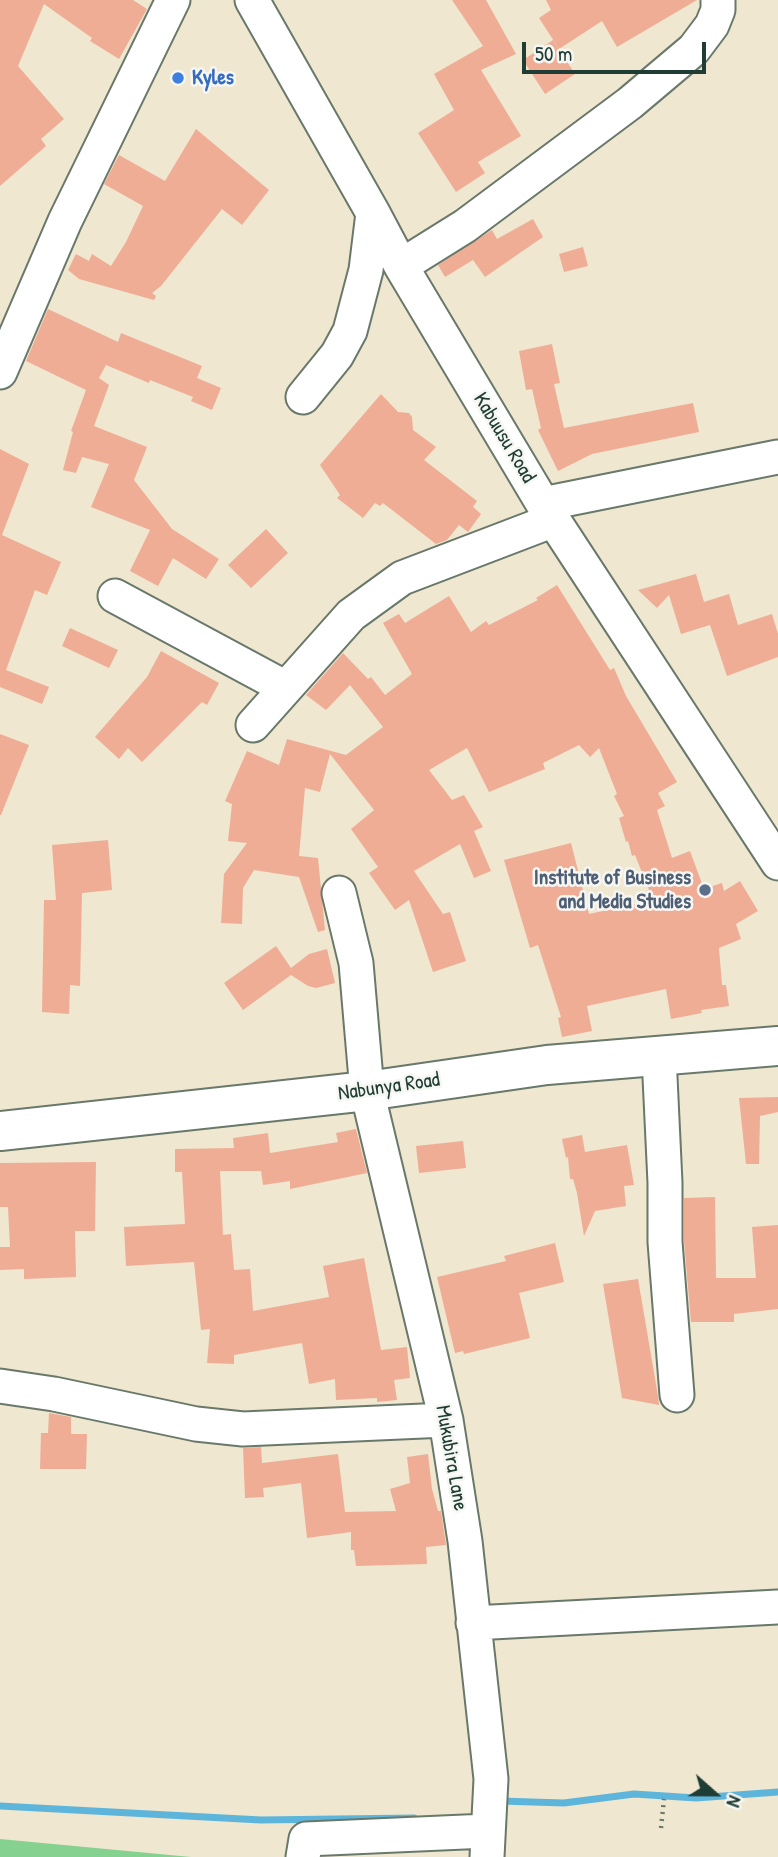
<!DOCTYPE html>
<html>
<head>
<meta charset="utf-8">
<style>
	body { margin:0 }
	#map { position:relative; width:778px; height:1857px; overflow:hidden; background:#efe7cf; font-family:"Patrick Hand",sans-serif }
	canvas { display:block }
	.north { position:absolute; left:680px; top:1759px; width:70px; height:70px; -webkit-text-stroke:5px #f6f6f2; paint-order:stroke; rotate:111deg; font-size:19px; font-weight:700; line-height:28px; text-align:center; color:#1f3d34 }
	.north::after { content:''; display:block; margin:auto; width:24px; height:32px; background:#1f3d34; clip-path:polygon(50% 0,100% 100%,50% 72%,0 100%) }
	.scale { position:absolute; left:522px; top:42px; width:184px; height:32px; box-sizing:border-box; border:4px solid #1f3d34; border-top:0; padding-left:9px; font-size:21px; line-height:24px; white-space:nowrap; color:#1f3d34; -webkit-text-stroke:5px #f6f6f2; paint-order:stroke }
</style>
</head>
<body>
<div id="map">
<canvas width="778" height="1857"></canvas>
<div class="north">N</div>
<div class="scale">50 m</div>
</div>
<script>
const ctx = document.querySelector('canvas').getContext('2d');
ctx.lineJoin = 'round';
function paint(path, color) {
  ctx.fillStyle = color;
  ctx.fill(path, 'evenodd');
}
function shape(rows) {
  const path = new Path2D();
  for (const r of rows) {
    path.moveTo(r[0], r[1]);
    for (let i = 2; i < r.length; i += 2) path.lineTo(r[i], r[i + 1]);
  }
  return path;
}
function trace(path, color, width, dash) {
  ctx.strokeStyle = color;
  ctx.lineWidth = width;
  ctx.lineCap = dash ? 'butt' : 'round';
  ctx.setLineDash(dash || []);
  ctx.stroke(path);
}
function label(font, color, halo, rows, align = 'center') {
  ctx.font = font + ' "Patrick Hand",sans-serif';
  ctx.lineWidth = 5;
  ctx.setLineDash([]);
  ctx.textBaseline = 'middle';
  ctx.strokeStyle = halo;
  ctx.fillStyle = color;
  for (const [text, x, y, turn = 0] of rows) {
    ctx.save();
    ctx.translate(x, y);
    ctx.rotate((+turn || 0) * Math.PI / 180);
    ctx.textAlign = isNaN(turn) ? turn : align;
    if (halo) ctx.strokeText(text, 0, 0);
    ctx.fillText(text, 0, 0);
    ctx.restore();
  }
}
paint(shape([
	[0,1839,191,1857,0,1857]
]), '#85d18f');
trace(shape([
	[500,1801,564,1803,634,1794,696,1798,778,1792],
	[0,1806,261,1820,414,1818]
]), '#5eb5db', 7);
paint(shape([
	[0,0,133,0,147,9,119,59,90,41,92,38,44,4,18,66,64,119,41,139,46,146,0,186],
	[452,0,486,0,516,54,481,70,521,136,478,162,485,173,456,192,418,133,454,110,434,74,483,46],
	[546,0,697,0,617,47,602,21,559,49,539,18,551,10],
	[553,40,575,74,545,94,523,60],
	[196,129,269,190,242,225,222,209,161,286,152,293,156,296,154,300,79,279,68,270,76,254,89,261,92,254,111,266,126,242,143,206,104,184,119,155,165,181],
	[533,219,543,237,485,277,473,260,445,277,438,265,492,230,497,239],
	[583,247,588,266,564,272,559,254],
	[48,309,118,342,121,333,202,366,197,378,221,388,212,410,191,401,193,397,150,380,149,383,106,365,99,378,109,385,94,426,147,447,134,480,172,529,219,559,206,579,173,558,158,586,130,571,150,530,91,507,109,464,82,457,76,473,63,470,73,432,71,431,86,390,26,361],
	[552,344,560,383,554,384,564,428,693,403,699,432,592,454,558,471,538,430,541,428,532,389,526,390,519,351],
	[381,394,398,412,409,413,412,417,413,430,436,447,424,460,477,501,473,507,481,514,468,532,459,525,447,540,436,544,383,503,380,506,375,503,363,518,337,498,340,495,320,465],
	[0,449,29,464,2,535,61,562,47,595,35,590,6,670,49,687,42,704,0,687],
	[266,529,288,553,251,588,228,565],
	[696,574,704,602,729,594,738,625,772,614,778,634,778,657,727,676,710,625,681,634,669,595,657,608,638,590],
	[557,585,610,670,614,668,626,696,677,782,658,793,665,806,657,810,672,858,690,851,704,889,722,883,724,891,740,881,758,911,736,924,741,939,719,948,722,985,726,985,729,1006,701,1010,702,1013,671,1019,666,989,587,1006,592,1031,562,1037,558,1018,561,1017,538,945,530,948,504,860,571,843,589,914,653,900,635,855,632,856,628,841,626,842,619,818,624,816,614,796,617,794,599,748,590,757,579,745,543,763,545,769,489,792,467,748,429,770,452,800,464,795,483,827,474,831,491,871,474,878,460,844,414,871,443,914,450,912,466,961,433,972,409,900,395,910,369,873,378,867,351,829,374,810,330,754,320,792,305,788,299,856,318,858,325,930,318,932,299,877,254,870,243,888,242,924,221,923,224,874,247,843,228,841,232,804,225,801,247,751,279,765,287,739,346,755,383,727,350,685,326,710,306,695,343,653,368,679,371,677,385,695,412,674,383,623,399,614,405,623,449,596,471,632,486,621,489,625,538,600,536,598],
	[70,628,118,650,109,668,62,646],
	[161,651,219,683,207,705,202,702,142,762,128,748,119,759,95,737,147,677],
	[0,734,29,745,1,815,0,815],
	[108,840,112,890,82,893,80,986,70,985,69,1014,42,1012,44,900,56,900,52,845],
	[276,946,291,968,309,954,327,949,335,983,316,988,308,986,291,975,243,1010,224,983],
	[778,1097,778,1112,760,1116,759,1164,746,1164,739,1098],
	[356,1129,367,1173,290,1189,290,1181,263,1185,261,1171,220,1171,223,1235,231,1234,234,1270,250,1269,253,1311,329,1297,323,1266,364,1258,381,1350,407,1347,410,1378,394,1380,397,1400,377,1402,377,1398,336,1400,335,1379,309,1384,302,1343,234,1355,234,1364,207,1363,210,1329,201,1330,194,1262,126,1266,124,1227,185,1224,182,1172,175,1172,175,1149,234,1148,233,1138,268,1133,270,1153,338,1142,336,1133],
	[582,1135,585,1152,627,1145,634,1185,624,1186,626,1206,595,1211,584,1236,577,1193,573,1179,570,1179,568,1157,566,1158,562,1139],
	[463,1141,466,1168,419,1173,416,1146],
	[96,1162,95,1231,75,1231,76,1277,24,1279,24,1269,0,1270,0,1247,10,1247,8,1207,0,1207,0,1163],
	[715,1197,716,1278,756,1278,752,1227,778,1225,778,1309,734,1314,734,1322,691,1322,684,1241,684,1198],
	[555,1243,564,1282,519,1293,530,1338,464,1354,463,1351,455,1353,437,1277,506,1261,504,1256],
	[638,1279,658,1396,659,1405,622,1398,603,1284],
	[49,1413,71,1417,71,1434,87,1434,86,1469,40,1469,41,1433,48,1433],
	[261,1447,262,1463,338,1454,345,1512,396,1511,390,1489,410,1483,407,1457,428,1454,432,1489,438,1511,441,1511,446,1545,426,1547,427,1564,356,1566,354,1550,351,1550,351,1532,307,1538,301,1483,263,1488,264,1497,245,1498,243,1448]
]), '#efad96');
const minor = shape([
	[252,0,373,213,401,266,543,504,778,863],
	[401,266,465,226,630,103,694,49,712,25,718,10,718,0],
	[0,372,65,221,173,0],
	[303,397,337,355,350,331,366,270,373,213],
	[543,504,778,457],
	[115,596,286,688],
	[253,725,351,615,402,578,554,520],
	[339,893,356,963,367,1091,446,1420,465,1541,491,1779,487,1857],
	[659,1056,665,1183,665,1242,677,1395],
	[0,1386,54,1394,196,1424,243,1429,446,1420],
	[473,1623,778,1607],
	[303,1857,306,1839,487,1831]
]);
const major = shape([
	[0,1131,367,1091,547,1065,778,1046]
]);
trace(minor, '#68786a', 37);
trace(major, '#68786a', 42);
trace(shape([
	[661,1828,664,1799]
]), '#68786a', 4.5, [2, 5]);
trace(minor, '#fff', 33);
trace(major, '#fff', 38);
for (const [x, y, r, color] of [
	[178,78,7,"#3f7fe0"],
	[705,890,7,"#5c6f8a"]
]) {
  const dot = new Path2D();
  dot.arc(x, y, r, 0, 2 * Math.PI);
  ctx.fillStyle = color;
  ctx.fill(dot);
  trace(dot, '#f6f6f2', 2.5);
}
label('bold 21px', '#366cbe', '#f6f6f2', [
	["Kyles",192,78]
], 'left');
label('21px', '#1f3d34', '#f6f6f2', [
	["Kabuusu Road",504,438,59],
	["Nabunya Road",389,1087,-8],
	["Mukubira Lane",451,1458,80]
]);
label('bold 21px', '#4e5e75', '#f6f6f2', [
	["Institute of Business",691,878],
	["and Media Studies",691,902]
], 'right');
</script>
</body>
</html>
